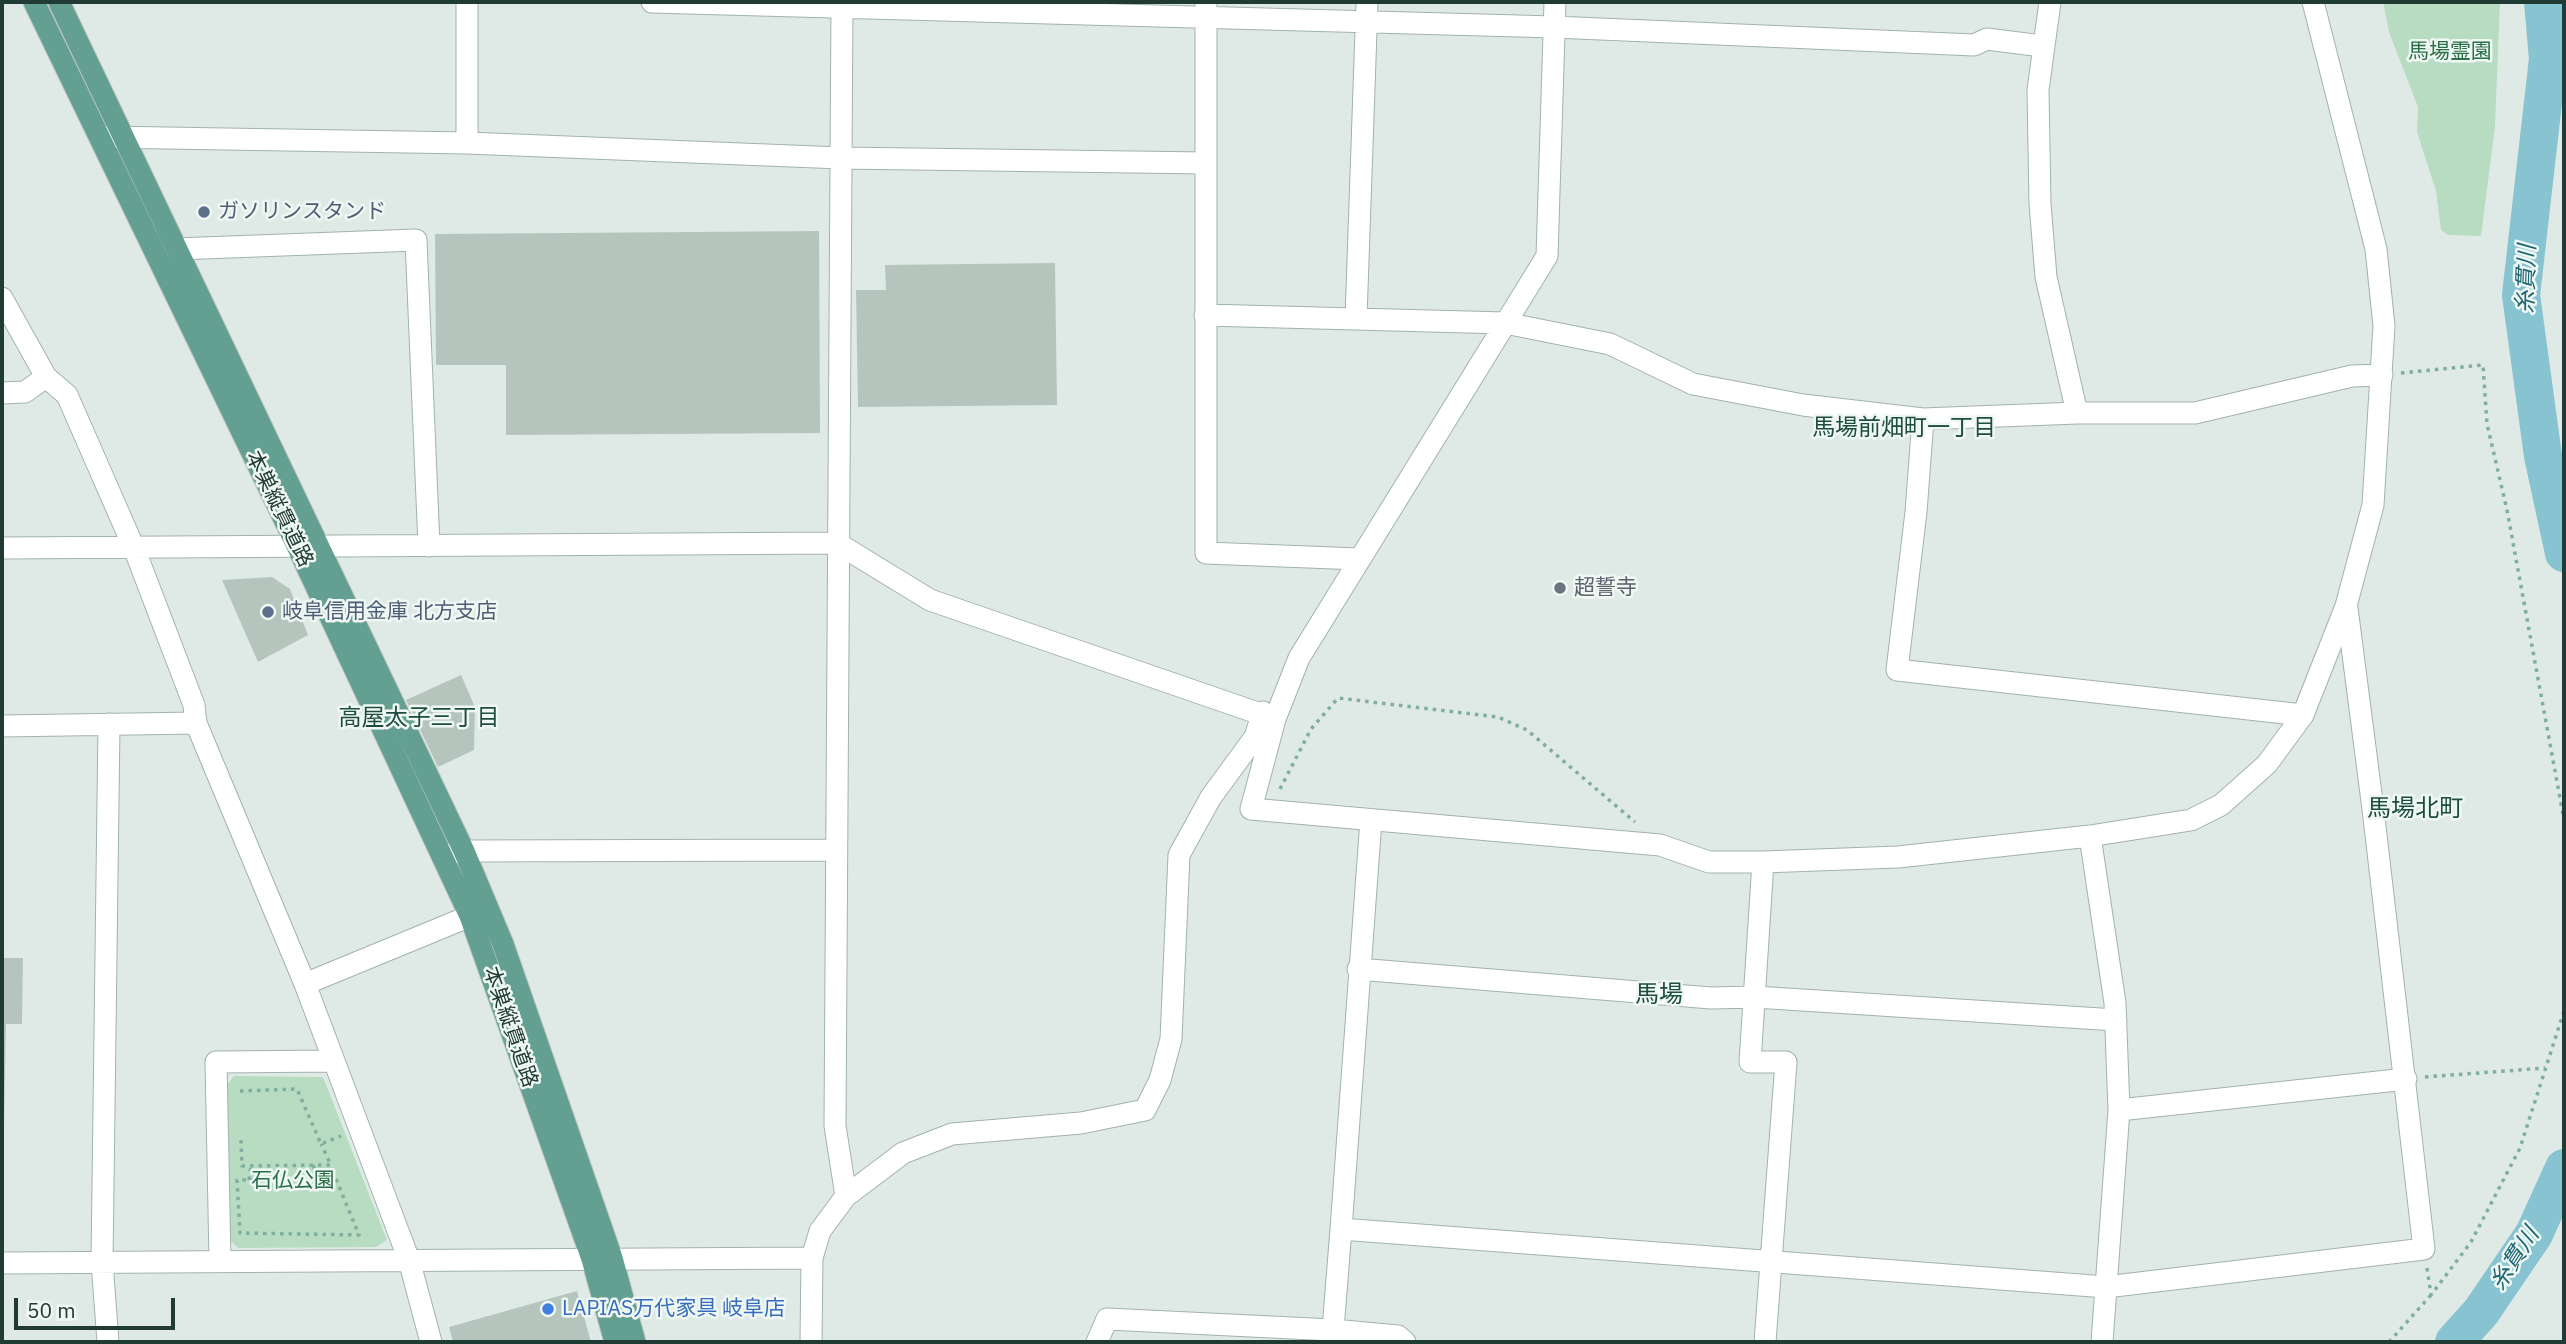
<!DOCTYPE html>
<html>
<head>
<meta charset="utf-8">
<style>
	body { margin:0 }
	#map { position:relative; width:2566px; height:1344px; overflow:hidden; background:#dfeae6; font-family:"IBM Plex Sans",sans-serif }
	canvas { display:block }
	.frame { position:absolute; inset:0; border:4px solid #203a34; pointer-events:none }
	.scale { position:absolute; left:14px; top:1298px; width:161px; height:32px; box-sizing:border-box; border:4px solid #203a34; border-top:0; padding-left:9px; font-size:21px; line-height:24px; white-space:nowrap; color:#203a34; -webkit-text-stroke:5px #eff7f3; paint-order:stroke }
</style>
</head>
<body>
<div id="map">
<canvas width="2566" height="1344"></canvas>
<div class="frame"></div>
<div class="scale">50 m</div>
</div>
<script>
const ctx = document.querySelector('canvas').getContext('2d');
ctx.lineJoin = 'round';
function paint(path, color) {
  ctx.fillStyle = color;
  ctx.fill(path, 'evenodd');
}
function shape(rows) {
  const path = new Path2D();
  for (const r of rows) {
    path.moveTo(r[0], r[1]);
    for (let i = 2; i < r.length; i += 2) path.lineTo(r[i], r[i + 1]);
  }
  return path;
}
function trace(path, color, width, dash) {
  ctx.strokeStyle = color;
  ctx.lineWidth = width;
  ctx.lineCap = dash ? 'butt' : 'round';
  ctx.setLineDash(dash || []);
  ctx.stroke(path);
}
function label(font, color, halo, rows, align = 'center') {
  ctx.font = font + ' "IBM Plex Sans","Noto Sans JP",sans-serif';
  ctx.lineWidth = 5;
  ctx.setLineDash([]);
  ctx.textBaseline = 'middle';
  ctx.strokeStyle = halo;
  ctx.fillStyle = color;
  for (const [text, x, y, turn = 0] of rows) {
    ctx.save();
    ctx.translate(x, y);
    ctx.rotate((+turn || 0) * Math.PI / 180);
    ctx.textAlign = isNaN(turn) ? turn : align;
    if (halo) ctx.strokeText(text, 0, 0);
    ctx.fillText(text, 0, 0);
    ctx.restore();
  }
}
paint(shape([
	[2383,2,2500,2,2495,126,2481,236,2448,235,2441,230,2436,191,2417,132,2418,107,2389,32],
	[234,1076,323,1077,387,1240,376,1247,238,1248,227,1237,226,1086]
]), '#b8dcc2');
trace(shape([
	[2543,2,2548,59,2521,295,2543,456,2564,553],
	[2454,1342,2481,1312,2534,1234,2564,1168]
]), '#87c3d0', 38);
paint(shape([
	[819,231,820,433,506,435,506,365,436,365,435,234],
	[1055,263,1057,405,858,407,856,290,886,290,885,265],
	[272,577,290,589,308,635,258,662,222,580],
	[461,675,475,707,474,750,438,767,406,700],
	[2,958,23,958,22,1024,6,1024,4,1128],
	[577,1291,591,1342,453,1342,449,1327]
]), '#b5c5be');
const minor = shape([
	[652,2,1554,27,1974,45,1987,39,2042,46],
	[842,2,835,1126,846,1196],
	[1206,2,1206,553,1359,559],
	[1555,2,1547,256,1299,658,1275,719,1251,809,1660,845,1709,862,1763,862,1898,857,2090,836,2191,820,2221,805,2267,764,2303,715,2346,606,2373,505,2384,326,2376,249,2313,2],
	[2050,2,2038,90,2040,204,2046,277,2077,413],
	[105,137,467,143,841,158,1205,163],
	[467,143,467,2],
	[176,249,416,240,429,546],
	[2,298,46,377,67,395,134,548,194,705,196,723,305,984,409,1260,431,1342],
	[1205,315,1505,323,1610,344,1693,384,1803,405,1923,419,2077,413,2195,413,2352,376,2382,375],
	[1356,318,1367,2],
	[2,393,25,392,46,377],
	[1923,419,1916,512,1897,670,2303,715],
	[2,548,837,543,930,600,1275,719],
	[2,726,196,723],
	[1371,820,1341,1229,2106,1287,2424,1249,2373,809,2347,608],
	[2090,836,2115,1003,2119,1110,2102,1342],
	[447,855,464,851,836,850],
	[1763,862,1750,1062,1786,1062,1765,1342],
	[1358,969,1711,998,1755,997,2116,1020],
	[305,984,470,916],
	[2119,1110,2406,1079],
	[220,1260,216,1062,334,1061],
	[2,1263,812,1258],
	[108,1342,102,1262,109,724],
	[811,1342,812,1258,820,1231,846,1196,903,1153,952,1134,1081,1123,1145,1110,1160,1080,1171,1039,1179,855,1211,797,1255,737,1263,712],
	[1097,1342,1107,1319,1333,1330,1398,1336,1405,1342],
	[1332,1342,1341,1229]
]);
const primary = shape([
	[34,2,298,548,470,916,592,1259,615,1342],
	[59,2,464,851,503,944,612,1258,635,1342]
]);
trace(minor, '#a2b2ad', 23);
trace(primary, '#bcc4c2', 23);
trace(shape([
	[2401,373,2483,365,2487,424,2507,510,2564,820],
	[1280,789,1311,729,1338,698,1498,717,1527,730,1635,822],
	[2425,1077,2545,1068],
	[240,1091,297,1089,321,1144,341,1136],
	[241,1140,242,1166,331,1165,321,1144],
	[313,1165,318,1179],
	[336,1179,359,1235,240,1233,237,1180,336,1179],
	[249,1180,251,1166],
	[2427,1268,2431,1295,2471,1242,2520,1148,2564,1011],
	[2389,1342,2431,1295]
]), '#80aea0', 3.5, [3.5, 5]);
trace(minor, '#fff', 21);
trace(primary, '#64a091', 21);
for (const [x, y, r, color] of [
	[204,212,7,"#5c6f8a"],
	[1560,588,7,"#6b7280"],
	[268,612,7,"#5c6f8a"],
	[548,1309,7,"#3f7fe0"]
]) {
  const dot = new Path2D();
  dot.arc(x, y, r, 0, 2 * Math.PI);
  ctx.fillStyle = color;
  ctx.fill(dot);
  trace(dot, '#eff7f3', 2.5);
}
label('21px', '#2b7047', '#eff7f3', [
	["馬場霊園",2450,52],
	["石仏公園",293,1181]
]);
label('21px', '#4e5e75', '#eff7f3', [
	["ガソリンスタンド",218,212],
	["岐阜信用金庫 北方支店",282,612]
], 'left');
label('21px', '#203a34', '#eff7f3', [
	["本巣縦貫道路",279,509,64],
	["本巣縦貫道路",510,1027,71]
]);
label('21px', '#5b616d', '#eff7f3', [
	["超誓寺",1574,588]
], 'left');
label('21px', '#366cbe', '#eff7f3', [
	["LAPIAS万代家具 岐阜店",562,1309]
], 'left');
label('italic 23px', '#1b6575', '#eff7f3', [
	["糸貫川",2527,279,-88],
	["糸貫川",2515,1259,-57]
]);
label('23px', '#1d4c41', '#eff7f3', [
	["馬場前畑町一丁目",1904,428],
	["高屋太子三丁目",419,718]
]);
label('24px', '#1d4c41', '#eff7f3', [
	["馬場北町",2415,809],
	["馬場",1659,995]
]);
</script>
</body>
</html>
